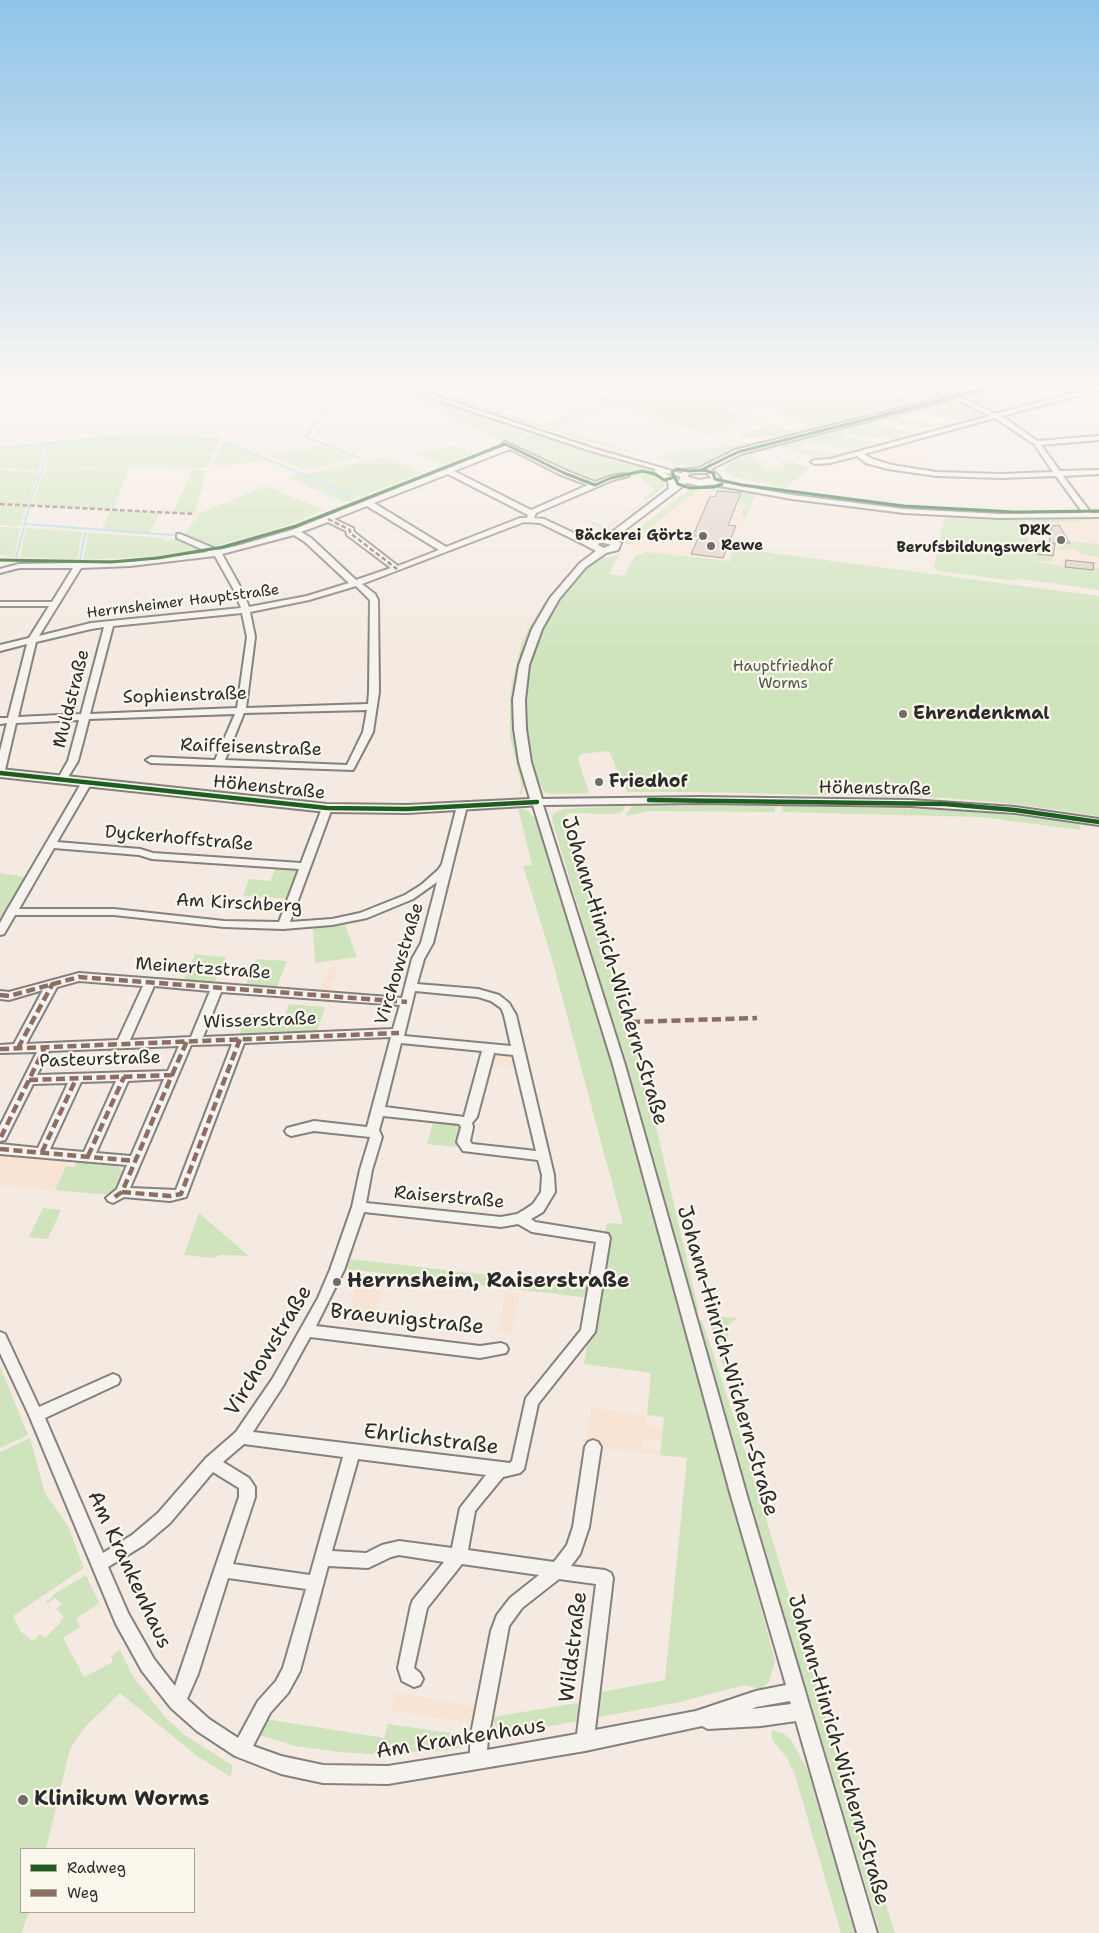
<!DOCTYPE html>
<html>
<head>
<meta charset="utf-8">
<style>
	body { margin:0 }
	#map { position:relative; width:1099px; height:1933px; overflow:hidden; background:#f4eae1; font-family:"Shantell Sans",sans-serif }
	canvas { display:block }
	.legend { position:absolute; left:20px; top:1848px; width:175px; height:65px; box-sizing:border-box; background:#fbf7ec; border:1px solid #a8a59f; margin:0; padding:6px 9px; list-style:none; font-size:15px; color:#2b2b2b }
	.legend li { display:flex; align-items:center; gap:10px; height:25px }
	.legend b { width:25px; border:1px solid #a8a59f }
</style>
</head>
<body>
<div id="map">
<canvas width="1099" height="1933"></canvas>
<ul class="legend">
<li><b style="height:6px;background:#1b5e20"></b>Radweg</li>
<li><b style="height:6px;background:#8d6e63"></b>Weg</li>
</ul>
</div>
<script>
const ctx = document.querySelector('canvas').getContext('2d');
ctx.lineJoin = 'round';
function paint(path, color) {
  ctx.fillStyle = color;
  ctx.fill(path, 'evenodd');
}
function shape(rows) {
  const path = new Path2D();
  for (const r of rows) {
    path.moveTo(r[0], r[1]);
    for (let i = 2; i < r.length; i += 2) path.lineTo(r[i], r[i + 1]);
  }
  return path;
}
function trace(path, color, width, dash) {
  ctx.strokeStyle = color;
  ctx.lineWidth = width;
  ctx.lineCap = dash ? 'butt' : 'round';
  ctx.setLineDash(dash || []);
  ctx.stroke(path);
}
function label(font, color, halo, rows, align = 'center') {
  ctx.font = font + ' "Shantell Sans",sans-serif';
  ctx.lineWidth = 4.5;
  ctx.setLineDash([]);
  ctx.textBaseline = 'middle';
  ctx.strokeStyle = halo;
  ctx.fillStyle = color;
  for (const [text, x, y, turn = 0] of rows) {
    ctx.save();
    ctx.translate(x, y);
    ctx.rotate((+turn || 0) * Math.PI / 180);
    ctx.textAlign = isNaN(turn) ? turn : align;
    if (halo) ctx.strokeText(text, 0, 0);
    ctx.fillText(text, 0, 0);
    ctx.restore();
  }
}
paint(shape([
	[1025,410,1046,425,1020,429,1004,418],
	[893,446,923,461,926,464,926,468,916,467,916,470,893,466,870,457,872,452],
	[717,487,755,495,729,561,637,551,624,542,647,522,690,489],
	[1099,519,1099,590,1015,578,1026,520],
	[339,966,330,993,320,992,329,967],
	[492,1050,509,1052,514,1056,516,1068,488,1065],
	[0,1152,69,1158,55,1190,0,1185],
	[360,1274,386,1278,371,1326,345,1323],
	[506,1291,520,1293,511,1334,497,1333],
	[591,1408,647,1415,646,1425,663,1427,661,1440,644,1438,643,1448,660,1450,660,1455,585,1446],
	[395,1693,477,1707,473,1723,391,1710]
]), '#f8e4d5');
paint(shape([
	[375,383,384,383,435,399,532,432,506,443,390,388],
	[394,383,405,383,547,426,542,428],
	[648,383,657,383,551,425,546,424],
	[660,383,791,383,873,406,886,412,785,439,771,436,744,438,740,437,740,434,749,430,772,427,794,430,804,426,802,425,804,423,774,413,779,410,769,407,765,409,753,406,755,408,749,411,754,414,667,390,631,409,667,391,742,413,708,431,644,412,709,433,746,413,752,414,747,417,759,421,767,417,775,415,772,418,767,417,766,421,761,421,763,423,743,419,713,435,737,441,734,442,611,406,558,426,553,425],
	[796,383,998,383,970,388,960,392,949,389,947,391,957,393,943,397,904,387,889,397,915,403,929,395,940,398,889,411,872,405],
	[1020,383,1047,383,1084,387,1065,392,1027,387,1016,388,1015,392,1053,395,1034,400,991,394,990,397,984,396,983,400,1021,404,1006,408,998,407,1002,409,994,411,967,398,1012,385,1016,387,1013,384],
	[952,401,961,403,985,415,967,421,933,416,934,410,939,407,927,414,912,411,905,413,908,415,902,415,901,417,906,418,906,420,918,422,920,420,926,421,925,423,954,425,932,428,878,420],
	[876,420,883,423,881,427,920,432,896,434,904,436,894,439,843,433,838,430],
	[549,427,628,450,649,459,546,429],
	[837,431,844,434,841,438,879,442,853,449,795,442],
	[535,433,610,459,659,473,640,471,626,475,614,475,596,483,579,479,508,443],
	[102,439,209,440,220,441,208,466,203,468,120,467,45,471,50,444],
	[770,439,778,441,724,454,696,466,676,464,655,458,681,450,687,452],
	[223,442,257,456,268,461,212,466],
	[794,442,803,444,801,449,839,453,835,455,834,457,825,459,811,457,786,448,783,450,781,447,777,448,777,450,774,448,757,453,760,455,754,454,753,457,758,458,757,460,768,463,763,464,761,467,781,470,785,465,782,464,784,462,788,461,811,467,786,488,734,477,724,471,727,465,742,456],
	[45,445,39,471,0,468,0,449],
	[322,446,353,458,304,470,267,455],
	[454,446,473,453,444,465,414,453],
	[384,458,422,473,360,497,306,474],
	[120,468,130,468,113,509,32,505,44,472],
	[193,469,206,471,196,510,191,513,173,512],
	[0,470,39,473,27,505,0,503],
	[640,472,658,476,663,480,665,486,637,508,620,519,601,534,597,537,584,537,553,524,569,530,573,528,588,534,601,528,587,522,583,522,588,520,607,527,616,521,646,500,643,499,654,489,650,487,652,486,642,482,644,480,631,475],
	[298,474,356,498,345,502,287,478],
	[266,486,324,510,286,526,212,547,183,535,200,513],
	[720,487,756,494,745,520,741,514,745,504,738,502,741,493,713,491,712,489],
	[690,489,702,490,698,490,700,492,696,492,689,497,692,498,688,498,680,504,683,505,679,505,631,542,634,543,632,545,624,543,647,522],
	[0,505,26,506,21,526,0,525],
	[110,511,160,513,149,533,102,529],
	[945,517,1083,520,1081,522,1044,522,1034,524,1027,520,1026,523,1031,525,1027,544,1038,545,1036,554,1053,558,1049,562,1019,559,1087,570,1093,570,1093,567,1099,568,1099,590,1016,578,1015,581,939,571,934,568],
	[0,527,20,528,14,557,0,555],
	[26,528,82,532,77,560,20,557],
	[88,533,165,538,164,541,176,539,201,549,160,556,83,560],
	[1069,541,1099,544,1099,557,1080,554,1076,549,1060,550,1059,542,1069,543],
	[734,548,1099,596,1099,816,1015,804,947,798,698,792,627,792,609,751,581,754,578,760,589,793,553,794,544,792,536,777,526,723,524,707,527,670,534,646,550,613,564,590,598,557,607,558,620,554,622,555,618,556,609,574,624,576,635,556,646,552,729,561],
	[568,575,534,626,519,666,513,723,516,750,524,786,521,795,519,794,522,787,510,736,510,700,512,682,522,642,529,628,547,599],
	[633,805,775,806,775,812,650,811,625,816],
	[625,806,623,811,616,814,569,813,563,818,562,826,582,872,631,1031,653,1114,699,1312,692,1305,630,1080,552,820,553,814,564,809],
	[782,806,969,810,1080,824,1080,830,981,817,782,812],
	[518,808,527,810,535,818,577,942,682,1317,775,1661,769,1682,761,1689,744,1685,680,1702,508,1734,500,1732,495,1726,492,1717,584,1702,596,1693,665,1680,687,1458,660,1455,664,1417,647,1415,651,1373,584,1364,603,1238,607,1223,623,1224,550,952,523,866,532,865],
	[276,868,297,869,300,872,290,899,243,896,249,879,270,881],
	[0,873,26,877,0,922],
	[345,925,357,957,315,963,313,928],
	[195,954,226,957,214,984,183,982],
	[256,959,287,961,276,989,245,987],
	[289,1004,325,1007,316,1034,238,1037,247,1014,285,1016],
	[434,1120,458,1122,462,1127,457,1147,427,1144],
	[78,1159,115,1162,124,1174,117,1191,111,1195,55,1190,66,1166,74,1167],
	[43,1208,61,1210,48,1239,29,1237],
	[199,1213,249,1256,220,1255,212,1258,184,1255],
	[350,1259,592,1287,590,1298,346,1269],
	[720,1317,737,1318,729,1324,724,1368,711,1327,713,1321],
	[702,1320,753,1475,813,1675,895,1933,880,1933,733,1447,697,1322],
	[0,1366,28,1435,0,1448],
	[30,1438,45,1493,68,1526,84,1568,13,1616,21,1632,33,1641,40,1634,45,1638,61,1622,60,1620,64,1617,56,1609,62,1604,55,1598,47,1604,46,1602,57,1592,86,1575,99,1603,76,1619,80,1627,63,1638,84,1677,113,1662,111,1656,120,1650,132,1675,164,1716,186,1736,232,1765,232,1768,231,1777,197,1756,120,1693,86,1726,70,1749,46,1849,21,1849,21,1912,29,1912,21,1933,0,1933,0,1452],
	[266,1719,384,1738,388,1724,471,1736,468,1744,463,1747,449,1750,371,1754,339,1752,295,1746,259,1735],
	[773,1730,784,1734,791,1740,808,1771,855,1933,841,1933,795,1775,787,1758,773,1741,771,1734]
]), '#cfe4bd');
trace(shape([
	[326,405,306,437,360,458],
	[226,442,297,472],
	[0,448,101,438,220,439],
	[42,471,48,444],
	[300,473,354,496],
	[29,505,41,473],
	[25,524,173,535],
	[24,526,29,507],
	[16,557,24,528],
	[80,560,85,533]
]), '#a9dbe7', 2);
const building = shape([
	[718,491,741,493,728,525,736,526,723,558,691,554,699,536,693,536,710,496,715,497,718,491],
	[1059,525,1068,540,1070,543,1049,543,1052,526,1059,525],
	[1038,542,1055,544,1053,556,1036,554,1038,542],
	[1066,560,1094,563,1093,570,1065,567,1066,560]
]);
paint(building, '#dfd1c9');
trace(building, '#85817d', 1);
const minor = shape([
	[387,383,396,383,595,449,687,475,683,477,663,472,674,478,677,483,675,491,669,491,668,481,654,473,655,469,591,451,387,383],
	[1099,386,1099,390,1002,416,1037,441,1099,436,1099,440,1041,445,1060,471,1099,470,1099,474,1063,476,1091,513,1099,513,1099,517,999,518,904,513,792,499,709,484,705,482,709,480,792,495,904,509,999,514,1083,513,1056,476,1001,478,936,476,888,469,866,463,857,456,830,463,815,464,811,462,815,460,830,459,990,416,954,398,954,396,958,396,996,414,1099,386],
	[995,418,1034,444,1053,472,1001,474,936,472,892,465,872,459,864,454,995,418],
	[505,442,567,471,595,482,611,476,625,474,629,476,613,480,536,513,534,518,544,519,595,543,595,547,589,547,540,523,524,522,362,584,375,594,378,600,379,692,373,732,353,770,151,763,146,760,151,757,215,760,235,714,89,719,78,761,65,782,62,783,57,780,68,761,79,720,16,723,5,770,0,773,0,751,7,723,0,724,0,718,8,718,27,644,0,651,0,645,29,638,49,606,0,606,0,602,52,602,73,568,19,568,0,573,0,569,19,564,130,562,208,552,177,538,177,534,180,534,218,550,237,546,292,530,504,446,502,444,505,442],
	[510,449,561,475,588,485,531,510,454,471,510,449],
	[448,474,528,515,527,518,520,518,446,547,374,503,448,474],
	[367,506,439,550,398,566,354,532,353,528,334,519,367,506],
	[328,522,346,531,347,535,391,568,356,580,311,538,301,532,328,522],
	[294,535,305,542,349,583,307,596,249,607,242,590,222,554,294,535],
	[215,556,234,590,241,608,91,623,39,636,81,568,130,566,215,556],
	[356,586,370,600,369,692,368,704,246,708,255,637,250,612,309,600,356,586],
	[242,613,247,637,237,708,90,714,113,626,242,613],
	[104,627,81,714,18,717,36,642,91,629,104,627],
	[367,710,363,732,347,765,225,760,244,713,367,710],
	[87,779,92,782,57,842,140,849,153,853,301,863,322,808,327,805,331,806,332,808,290,922,332,919,360,913,405,895,421,885,438,870,442,864,457,806,462,803,467,806,433,943,424,959,417,984,478,989,499,995,509,1003,516,1015,554,1175,555,1192,543,1212,531,1219,535,1222,603,1233,608,1234,610,1238,595,1332,538,1404,524,1469,520,1473,503,1477,475,1511,468,1550,554,1562,567,1545,573,1527,585,1447,588,1442,593,1440,598,1442,601,1447,589,1527,580,1554,571,1566,605,1570,611,1573,613,1578,595,1730,696,1711,756,1691,786,1685,731,1496,613,1065,532,802,537,799,700,797,910,800,1015,807,1099,819,1099,825,1015,813,910,806,700,803,543,805,625,1065,747,1496,877,1933,857,1933,796,1721,761,1726,708,1729,702,1726,585,1751,388,1784,323,1783,281,1774,235,1756,197,1731,171,1708,142,1671,116,1624,29,1415,0,1353,0,1332,5,1334,39,1407,113,1374,118,1376,120,1380,118,1384,45,1418,103,1553,132,1535,158,1513,206,1458,236,1432,273,1378,318,1298,330,1270,352,1207,360,1170,370,1137,314,1131,291,1136,287,1134,285,1131,287,1128,314,1121,367,1127,391,1037,244,1043,186,1197,170,1201,124,1197,113,1203,108,1201,106,1198,117,1189,127,1165,0,1154,0,1144,38,1148,68,1083,33,1084,5,1140,0,1141,0,1126,37,1052,0,1053,0,1045,14,1044,43,990,9,1000,0,999,0,991,9,992,79,973,402,998,412,959,421,943,437,882,413,899,367,918,332,925,283,929,224,927,114,915,15,915,4,934,0,935,0,923,6,912,82,782,87,779],
	[54,848,139,855,152,859,299,869,279,922,224,921,114,909,19,909,54,848],
	[79,981,143,986,118,1040,26,1044,57,987,79,981],
	[154,986,210,991,191,1037,130,1040,154,986],
	[415,991,478,997,491,1001,501,1008,504,1015,511,1046,404,1036,415,991],
	[221,992,400,1005,393,1029,203,1037,221,992],
	[401,1043,482,1051,464,1117,385,1107,401,1043],
	[232,1044,176,1190,130,1188,191,1045,232,1044],
	[179,1046,168,1071,37,1075,49,1051,179,1046],
	[494,1053,513,1055,536,1151,472,1144,470,1141,473,1127,472,1123,477,1117,494,1053],
	[164,1079,131,1156,96,1153,128,1081,164,1079],
	[116,1081,84,1152,50,1149,81,1082,116,1081],
	[383,1116,459,1124,461,1127,457,1142,463,1151,538,1160,542,1175,541,1192,533,1204,524,1210,517,1214,501,1217,366,1203,372,1170,382,1137,379,1130,383,1116],
	[364,1212,501,1227,518,1224,532,1232,596,1242,581,1330,526,1398,512,1461,510,1463,253,1432,283,1386,310,1337,480,1358,506,1353,508,1349,506,1345,501,1343,480,1346,316,1326,344,1270,364,1212],
	[244,1444,343,1457,310,1575,233,1564,255,1497,255,1487,249,1478,223,1462,244,1444],
	[358,1459,486,1475,460,1508,452,1548,399,1541,382,1545,366,1553,332,1551,358,1459],
	[213,1472,239,1488,239,1497,175,1686,154,1659,128,1613,108,1567,144,1545,170,1523,213,1472],
	[399,1555,444,1562,413,1600,411,1605,398,1668,402,1681,414,1687,420,1685,423,1679,420,1673,414,1668,427,1608,462,1564,539,1575,510,1598,497,1615,491,1631,470,1739,470,1753,388,1766,323,1765,281,1756,253,1746,270,1713,288,1693,300,1671,328,1566,368,1568,391,1557,399,1555],
	[228,1578,306,1589,283,1668,276,1681,258,1701,238,1738,209,1719,187,1699,198,1674,228,1578],
	[559,1579,596,1584,577,1734,487,1750,488,1739,509,1626,522,1608,559,1579],
	[790,1701,791,1704,752,1709,756,1707,790,1701]
]);
const major = shape([
	[1000,383,1012,383,741,454,711,469,720,478,714,484,700,486,687,483,613,539,621,543,618,550,606,553,586,567,559,599,542,629,529,665,525,700,526,729,531,762,543,802,541,805,407,813,327,812,0,777,0,769,327,804,407,805,530,799,519,762,514,729,513,700,519,665,532,629,550,598,580,563,596,551,587,546,593,539,608,535,679,481,683,470,699,468,735,450,1000,383],
	[695,473,707,473,711,478,700,480,688,477,689,474,695,473],
	[599,543,604,543,611,545,604,548,598,545,599,543]
]);
trace(minor, '#85817d', 4);
trace(major, '#85817d', 4);
paint(minor, '#f6f3ef');
paint(major, '#f6f3ef');
trace(shape([
	[0,504,195,514],
	[328,519,350,530,350,533,397,569]
]), '#8d6e63', 2.5, [5, 2.5]);
trace(shape([
	[0,995,9,996,79,977,407,1002],
	[631,1022,757,1018],
	[18,1048,53,983],
	[0,1049,399,1033],
	[172,1075,187,1041],
	[29,1080,172,1075,122,1192,113,1198],
	[1,1137,45,1047],
	[0,1149,135,1161],
	[42,1152,76,1079],
	[88,1156,124,1077],
	[122,1192,170,1196,181,1194,240,1039]
]), '#8d6e63', 4.5, [9, 4.5]);
trace(shape([
	[701,470,738,452,1008,383],
	[722,484,714,487,690,488,678,484,672,472,677,469,689,471,704,470,713,473,715,479,742,485,904,506,1015,512,1099,511],
	[0,560,111,562,158,558,223,547,296,526,505,444,564,473,595,485,611,478,642,471,655,474,664,480,675,477]
]), '#1b5e20', 3);
trace(shape([
	[0,773,327,808,407,809,537,802],
	[649,800,945,804,1015,810,1099,822]
]), '#1b5e20', 4.5);
const sky = ctx.createLinearGradient(0, 0, 0, 653);
sky.addColorStop(0, '#8fc4e8');
sky.addColorStop(0.59, '#faf6f2');
sky.addColorStop(1, '#faf6f200');
ctx.fillStyle = sky;
ctx.fillRect(0, 0, 1099, 653);
for (const [x, y, r, color] of [
	[703,536,5,"#716e6b"],
	[1061,540,5,"#716e6b"],
	[711,546,5,"#716e6b"],
	[903,714,5,"#716e6b"],
	[599,782,5,"#716e6b"],
	[337,1282,5,"#716e6b"],
	[23,1800,6,"#716e6b"]
]) {
  const dot = new Path2D();
  dot.arc(x, y, r, 0, 2 * Math.PI);
  ctx.fillStyle = color;
  ctx.fill(dot);
  trace(dot, '#fbf7ec', 2);
}
label('bold 15px', '#2b2b2b', '#fbf7ec', [
	["DRK",1051,531],
	["Berufsbildungswerk",1051,548],
	["Bäckerei Görtz",693,536],
	["Rewe",721,546,"left"]
], 'right');
label('15px', '#2b2b2b', '#fbf7ec', [
	["Herrnsheimer Hauptstraße",183,602,-7]
]);
label('15px', '#4c5848', '#fbf7ec', [
	["Hauptfriedhof",783,667],
	["Worms",783,684]
]);
label('18px', '#2b2b2b', '#fbf7ec', [
	["Sophienstraße",185,696,-2],
	["Muldstraße",72,699,-76],
	["Raiffeisenstraße",251,748,2],
	["Höhenstraße",269,788,6],
	["Höhenstraße",875,789,1],
	["Dyckerhoffstraße",179,839,5],
	["Am Kirschberg",239,904,3],
	["Virchowstraße",400,964,-73],
	["Meinertzstraße",203,969,4],
	["Wisserstraße",260,1021,-2],
	["Pasteurstraße",100,1060,-2],
	["Raiserstraße",449,1198,5]
]);
label('bold 18px', '#2b2b2b', '#fbf7ec', [
	["Ehrendenkmal",913,714],
	["Friedhof",609,782]
], 'left');
label('21px', '#2b2b2b', '#fbf7ec', [
	["Johann-Hinrich-Wichern-Straße",614,971,73],
	["Braeunigstraße",407,1320,6],
	["Virchowstraße",269,1351,-59],
	["Johann-Hinrich-Wichern-Straße",727,1361,74],
	["Ehrlichstraße",431,1440,7],
	["Am Krankenhaus",129,1570,65],
	["Wildstraße",574,1647,-83],
	["Am Krankenhaus",461,1739,-9],
	["Johann-Hinrich-Wichern-Straße",838,1750,74]
]);
label('bold 21px', '#2b2b2b', '#fbf7ec', [
	["Herrnsheim, Raiserstraße",347,1282],
	["Klinikum Worms",34,1800]
], 'left');
</script>
</body>
</html>
